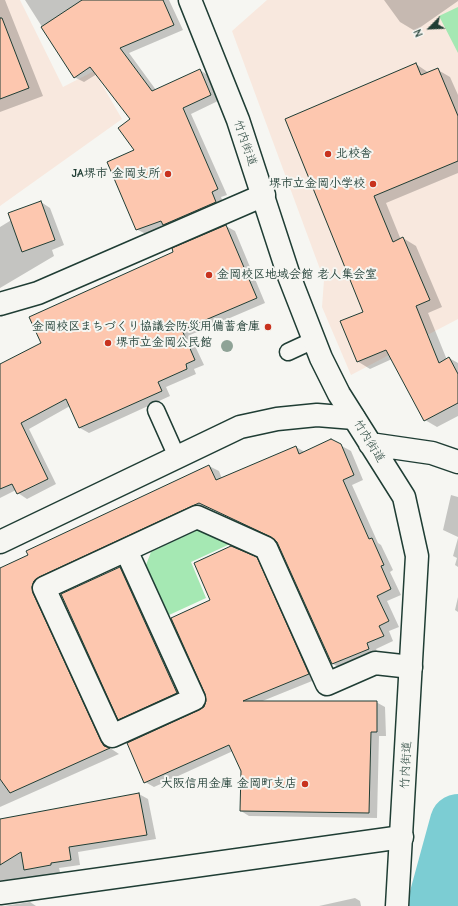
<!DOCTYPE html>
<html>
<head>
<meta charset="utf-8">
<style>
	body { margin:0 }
	#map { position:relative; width:458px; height:906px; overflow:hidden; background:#f6f6f2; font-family:"Comic Neue",sans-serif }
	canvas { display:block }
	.north { position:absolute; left:410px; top:8px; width:40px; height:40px; -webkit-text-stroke:3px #f6f6f2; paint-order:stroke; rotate:246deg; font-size:11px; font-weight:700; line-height:16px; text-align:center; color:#1f3d34 }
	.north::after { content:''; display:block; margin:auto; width:14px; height:18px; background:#1f3d34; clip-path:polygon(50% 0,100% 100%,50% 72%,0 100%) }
</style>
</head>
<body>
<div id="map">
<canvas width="458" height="906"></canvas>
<div class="north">N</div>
</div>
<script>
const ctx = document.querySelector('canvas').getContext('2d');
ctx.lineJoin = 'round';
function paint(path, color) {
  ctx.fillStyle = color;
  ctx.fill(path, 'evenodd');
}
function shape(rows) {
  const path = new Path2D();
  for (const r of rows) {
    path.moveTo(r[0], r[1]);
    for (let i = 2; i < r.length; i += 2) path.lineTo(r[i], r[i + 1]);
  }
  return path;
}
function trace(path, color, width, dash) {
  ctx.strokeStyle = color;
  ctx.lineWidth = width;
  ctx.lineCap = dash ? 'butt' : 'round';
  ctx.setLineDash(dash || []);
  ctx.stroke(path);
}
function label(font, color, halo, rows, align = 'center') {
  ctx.font = font + ' "Comic Neue","Klee One",sans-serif';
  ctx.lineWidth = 4;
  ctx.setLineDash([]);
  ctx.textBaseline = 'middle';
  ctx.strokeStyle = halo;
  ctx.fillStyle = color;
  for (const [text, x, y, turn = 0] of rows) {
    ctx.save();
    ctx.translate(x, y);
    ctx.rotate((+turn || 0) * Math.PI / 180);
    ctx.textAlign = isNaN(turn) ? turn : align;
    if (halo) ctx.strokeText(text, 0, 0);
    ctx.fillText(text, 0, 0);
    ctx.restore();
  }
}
paint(shape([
	[0,0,20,0,63,87,94,71,122,119,0,206],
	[267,0,458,0,458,319,351,375,322,307,324,280,232,31]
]), '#f8e8de');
paint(shape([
	[458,7,458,53,439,16],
	[200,529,230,544,191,562,206,598,169,615,146,565,151,552]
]), '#a5e8b3');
paint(shape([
	[0,0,5,0,43,96,0,112],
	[25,0,169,0,183,30,129,53,156,90,200,70,209,76,220,100,191,114,227,195,221,197,225,207,146,234,136,229,135,151,132,120,97,74,84,82,74,77],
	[384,0,458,0,458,1,415,31,400,22],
	[416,64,429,73,438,70,450,77,458,95,458,173,386,203,401,240,403,238,416,246,442,307,428,313,447,360,449,358,458,363,458,416,437,427,425,420,392,359,370,369,357,361,364,312,286,120],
	[41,202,50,208,64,245,52,250,54,256,0,288,0,227],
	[226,226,235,231,265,303,190,335,204,365,194,369,196,374,166,387,170,396,89,433,80,428,70,406,29,429,56,484,27,499,18,493,16,490,0,498,0,365,42,344,175,252],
	[340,445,351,451,363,480,352,485,378,543,381,545,393,570,390,572,401,595,387,601,399,627,389,631,393,641,376,649,379,655,342,669,333,664,278,542,274,538,209,508,49,582,42,600,110,748,119,754,0,807,0,569,209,466,219,471,222,479,296,447,305,452],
	[451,495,458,497,458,537,443,530],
	[458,538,458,567,455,565,457,558,453,556],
	[256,558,265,563,317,679,260,702,376,702,385,707,386,736,379,736,377,818,249,816,241,811,242,771,233,751,154,787,145,782,200,711,205,707,207,701,211,601],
	[120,568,130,574,187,699,129,725,119,719],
	[458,597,458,612,455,610],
	[139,794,148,799,156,839,78,852,80,865,59,868,61,876,0,891,0,820],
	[355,898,360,901,361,906,319,906],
	[30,902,36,906,4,906]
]), '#0003');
trace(shape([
	[435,906,458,822]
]), '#7ccdd3', 56);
const building = shape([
	[82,0,163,0,174,25,120,48,152,91,200,69,211,95,183,108,218,189,212,192,216,202,163,225,161,221,136,230,107,162,134,150,118,128,130,119,90,67,74,78,41,27,82,0],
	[0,18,2,18,29,88,0,99,0,18],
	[416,63,421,75,438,68,458,116,458,161,374,196,393,242,403,237,430,300,416,306,439,363,449,357,458,374,458,403,424,421,386,350,357,362,340,321,363,312,285,119,416,63],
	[41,201,55,240,22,252,8,213,41,201],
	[226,225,257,298,182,330,195,360,186,364,187,369,158,382,162,391,79,428,66,399,21,423,48,479,17,494,12,484,0,489,0,364,41,343,29,317,173,252,172,248,226,225],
	[331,439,341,444,354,475,343,480,369,539,372,538,384,565,381,566,391,589,377,596,389,621,379,626,384,636,367,643,369,649,332,664,277,542,271,537,199,503,192,506,39,577,34,581,32,587,33,593,101,741,104,746,110,748,10,793,0,779,0,568,28,555,26,551,209,465,216,480,296,446,299,454,331,439],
	[231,546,257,557,309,674,243,701,377,701,377,732,371,732,369,813,240,811,241,771,229,745,144,783,127,743,199,710,204,707,206,701,205,694,171,618,210,600,194,563,231,546],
	[120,567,177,693,118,720,61,594,120,567],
	[139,793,147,835,69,847,71,860,51,863,51,865,24,870,21,852,0,865,0,819,139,793]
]);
paint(building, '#fdc7af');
trace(building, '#1f3d34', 1);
const service = shape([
	[288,352,314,340],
	[156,410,177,457]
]);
const minor = shape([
	[0,304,38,293,264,195],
	[0,542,240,427,277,419,317,415,354,418],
	[126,550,44,588,112,736,194,699,126,550,197,517,266,548,327,684,375,663,411,667],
	[0,893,402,837]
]);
const tertiary = shape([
	[190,0,238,120,289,276,321,358,339,394,404,497,417,556,397,906],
	[370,444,432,453,458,462]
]);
trace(service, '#1f3d34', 19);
trace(minor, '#1f3d34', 25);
trace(tertiary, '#1f3d34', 25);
trace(service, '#f6f6f2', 16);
trace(minor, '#f6f6f2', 22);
trace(tertiary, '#f6f6f2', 22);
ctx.fillStyle = '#8fa397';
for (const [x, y] of [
	[227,346]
]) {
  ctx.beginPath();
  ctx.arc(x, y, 6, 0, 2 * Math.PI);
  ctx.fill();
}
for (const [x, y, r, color] of [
	[328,154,4,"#c8321e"],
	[168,174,4,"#c8321e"],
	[373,184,4,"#c8321e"],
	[209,275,4,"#c8321e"],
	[268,327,4,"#c8321e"],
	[108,343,4,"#c8321e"],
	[305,784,4,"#c8321e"]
]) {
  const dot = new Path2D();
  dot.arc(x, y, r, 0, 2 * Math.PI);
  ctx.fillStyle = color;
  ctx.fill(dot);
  trace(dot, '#f6f6f2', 1.5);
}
label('12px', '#1f3d34', '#f6f6f2', [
	["竹内街道",245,143,71],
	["竹内街道",369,441,58],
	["竹内街道",406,765,-87]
]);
label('bold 12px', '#1f3d34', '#f6f6f2', [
	["北校舎",336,154,"left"],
	["JA堺市 金岡支所",160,174],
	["堺市立金岡小学校",365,184],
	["金岡校区地域会館 老人集会室",217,275,"left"],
	["金岡校区まちづくり協議会防災用備蓄倉庫",260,327],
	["堺市立金岡公民館",116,343,"left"],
	["大阪信用金庫 金岡町支店",297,784]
], 'right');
</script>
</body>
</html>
